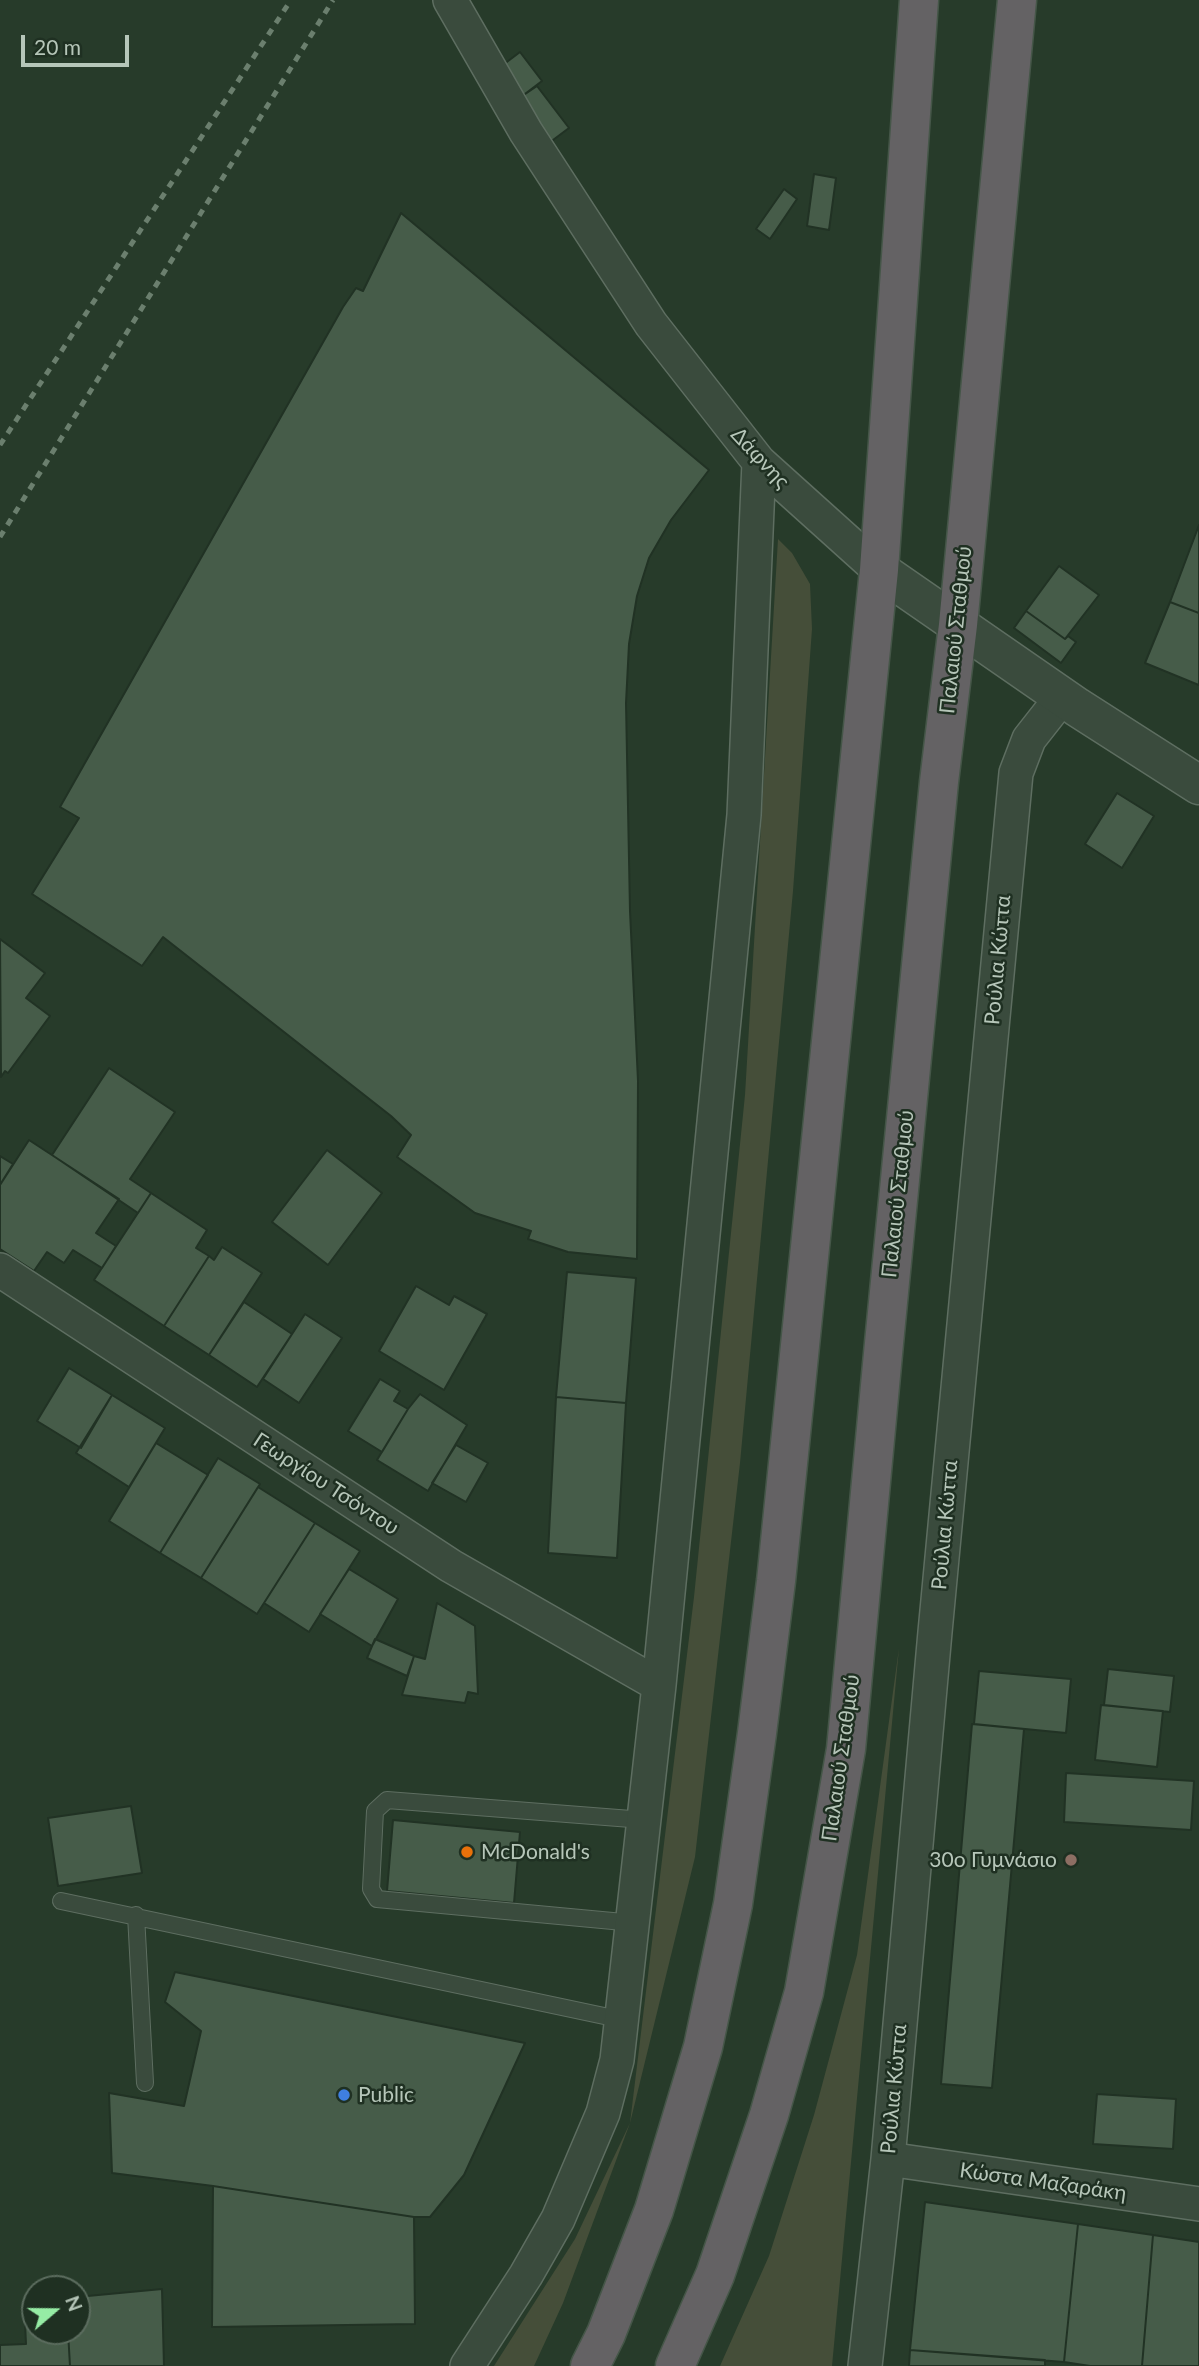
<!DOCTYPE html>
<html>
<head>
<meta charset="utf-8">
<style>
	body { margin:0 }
	#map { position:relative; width:1199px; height:2366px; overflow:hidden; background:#273b2a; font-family:Lato,sans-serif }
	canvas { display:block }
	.north { position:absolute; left:21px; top:2275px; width:70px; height:70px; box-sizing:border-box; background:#1f3022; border:2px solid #5b6c5e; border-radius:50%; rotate:70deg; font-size:19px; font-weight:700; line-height:28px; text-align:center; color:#b6c6b9 }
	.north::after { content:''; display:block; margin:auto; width:24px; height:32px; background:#96eca5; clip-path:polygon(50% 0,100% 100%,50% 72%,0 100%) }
	.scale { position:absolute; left:21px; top:35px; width:108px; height:32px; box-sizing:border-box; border:4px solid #b6c6b9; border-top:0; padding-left:9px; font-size:21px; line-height:24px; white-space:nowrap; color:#b6c6b9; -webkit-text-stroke:5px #1f3022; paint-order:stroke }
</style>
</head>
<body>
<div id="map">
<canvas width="1199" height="2366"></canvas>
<div class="north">N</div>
<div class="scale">20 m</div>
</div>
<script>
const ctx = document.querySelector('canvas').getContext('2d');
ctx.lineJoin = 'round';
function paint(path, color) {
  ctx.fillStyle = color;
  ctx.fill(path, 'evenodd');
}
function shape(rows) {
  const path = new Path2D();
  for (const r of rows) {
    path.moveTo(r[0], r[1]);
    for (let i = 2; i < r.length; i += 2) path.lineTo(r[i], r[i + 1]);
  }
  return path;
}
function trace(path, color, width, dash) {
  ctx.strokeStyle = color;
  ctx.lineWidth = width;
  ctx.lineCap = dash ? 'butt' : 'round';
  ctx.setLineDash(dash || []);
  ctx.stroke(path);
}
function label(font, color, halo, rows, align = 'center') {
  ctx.font = font + ' Lato,sans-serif';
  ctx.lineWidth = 5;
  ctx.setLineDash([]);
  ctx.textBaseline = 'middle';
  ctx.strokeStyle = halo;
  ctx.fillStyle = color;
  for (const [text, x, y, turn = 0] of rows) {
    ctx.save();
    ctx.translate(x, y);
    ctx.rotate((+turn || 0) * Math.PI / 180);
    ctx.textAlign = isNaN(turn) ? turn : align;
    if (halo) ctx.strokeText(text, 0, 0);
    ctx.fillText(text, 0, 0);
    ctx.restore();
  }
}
paint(shape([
	[778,539,792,553,810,584,812,629,793,891,740,1463,695,1857,630,2123,563,2303,534,2366,494,2366,575,2239,630,2123,694,1597,745,1095],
	[899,1648,832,2366,720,2366,769,2256,814,2115,857,1955]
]), '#454e39');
const building = shape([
	[520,52,542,81,517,100,495,71,520,52],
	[537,86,569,128,545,146,512,103,537,86],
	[814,174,836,178,829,230,807,226,814,174],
	[784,189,797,199,770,239,756,229,784,189],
	[401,213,709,470,671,520,649,558,637,596,629,644,626,703,630,911,638,1081,637,1259,568,1252,528,1239,531,1231,475,1213,397,1157,411,1135,391,1116,163,937,142,966,32,894,79,818,60,807,343,307,356,288,363,291,401,213],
	[1199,525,1199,613,1170,602,1199,525],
	[1059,566,1099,595,1065,639,1026,611,1059,566],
	[1170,602,1199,613,1199,685,1145,663,1170,602],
	[1026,611,1065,639,1068,636,1076,642,1061,663,1014,628,1026,611],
	[1117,793,1154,816,1122,868,1085,844,1117,793],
	[0,939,45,973,26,998,50,1016,8,1073,5,1071,1,1077,0,939],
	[109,1068,175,1112,130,1179,151,1193,138,1213,52,1155,109,1068],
	[29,1140,119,1199,96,1233,116,1246,102,1268,73,1250,64,1263,47,1252,34,1271,0,1249,0,1185,29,1140],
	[327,1150,382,1193,328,1265,272,1222,327,1150],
	[0,1156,13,1164,0,1185,0,1156],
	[151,1193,207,1230,196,1248,209,1256,164,1326,94,1280,151,1193],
	[222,1247,262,1273,209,1355,164,1326,209,1256,214,1260,222,1247],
	[567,1272,636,1278,626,1403,556,1397,567,1272],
	[416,1286,449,1305,454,1296,487,1314,444,1390,379,1351,416,1286],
	[244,1302,292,1334,257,1387,209,1355,244,1302],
	[305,1314,342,1338,299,1403,263,1379,305,1314],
	[69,1368,112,1395,81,1448,37,1421,69,1368],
	[380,1379,400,1391,394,1401,408,1409,382,1452,348,1431,380,1379],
	[420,1394,467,1425,428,1491,377,1460,408,1409,420,1394],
	[112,1395,165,1428,129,1487,76,1453,112,1395],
	[556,1397,626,1403,617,1558,548,1553,556,1397],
	[156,1443,208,1475,160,1553,109,1521,156,1443],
	[456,1445,488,1463,466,1502,432,1483,456,1445],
	[218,1458,260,1484,201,1578,160,1553,218,1458],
	[258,1487,315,1523,257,1614,201,1578,258,1487],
	[315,1523,360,1551,309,1632,264,1603,315,1523],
	[349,1569,398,1599,372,1646,320,1614,349,1569],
	[437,1603,475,1626,478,1694,468,1692,465,1703,402,1695,414,1656,425,1659,437,1603],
	[375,1639,414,1656,407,1676,367,1658,375,1639],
	[1108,1669,1174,1676,1170,1712,1104,1705,1108,1669],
	[979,1671,1071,1679,1066,1733,974,1724,979,1671],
	[1101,1705,1163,1711,1157,1767,1095,1760,1101,1705],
	[972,1724,1024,1729,992,2088,941,2084,972,1724],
	[1066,1773,1194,1781,1191,1830,1064,1822,1066,1773],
	[131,1806,142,1873,58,1886,48,1818,131,1806],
	[393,1820,520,1832,514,1903,387,1891,393,1820],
	[175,1972,525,2043,464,2175,430,2217,414,2217,213,2186,112,2173,109,2093,184,2106,201,2031,165,2002,175,1972],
	[1097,2094,1176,2099,1173,2149,1093,2144,1097,2094],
	[213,2186,414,2217,415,2324,212,2327,213,2186],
	[925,2202,1078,2224,1064,2362,910,2350,925,2202],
	[1078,2224,1153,2235,1142,2366,1090,2366,1064,2362,1078,2224],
	[1153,2235,1199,2242,1199,2366,1142,2366,1153,2235],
	[162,2289,164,2366,70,2366,68,2331,77,2331,77,2297,162,2289],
	[35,2301,35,2331,68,2331,70,2366,0,2366,0,2345,26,2344,24,2302,35,2301],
	[910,2350,1045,2360,1045,2366,909,2366,910,2350]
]);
paint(building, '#465c49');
trace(building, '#213224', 2);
const service = shape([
	[61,1901,623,2020],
	[136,1915,145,2083],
	[634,1923,377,1899,371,1889,375,1811,387,1800,644,1820]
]);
const minor = shape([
	[450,0,526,132,651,324,759,462,879,570],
	[0,1270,451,1566,659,1685],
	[888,2159,1199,2204],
	[467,2366,526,2275,558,2219,603,2113,617,2060,659,1685,744,815,759,462],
	[865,2366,888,2159,935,1632,1016,773,1029,739,1062,697]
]);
const tertiary = shape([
	[879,570,1077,707,1199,785]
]);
const trunk = shape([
	[590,2366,606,2334,654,2210,703,2047,733,1904,757,1733,776,1581,879,570,919,0],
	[675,2366,715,2275,769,2115,804,1992,846,1749,884,1343,939,782,958,625,1017,0]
]);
trace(service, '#5e6e61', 18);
trace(minor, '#5e6e61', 36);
trace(tertiary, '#5e6e61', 41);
trace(trunk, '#455648', 41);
trace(service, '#3a4b3d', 16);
trace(minor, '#3a4b3d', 33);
trace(tertiary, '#3a4b3d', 38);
trace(trunk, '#646264', 38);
trace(shape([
	[0,445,291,0],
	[0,537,333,0]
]), '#6b7f6e', 5, [7, 7]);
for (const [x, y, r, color] of [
	[467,1852,7,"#e8710a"],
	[1071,1860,7,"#8d6e63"],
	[344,2095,7,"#3f7fe0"]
]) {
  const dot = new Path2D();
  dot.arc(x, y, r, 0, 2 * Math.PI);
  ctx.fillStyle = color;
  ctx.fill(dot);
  trace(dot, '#1f3022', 2.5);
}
label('21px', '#b6c6b9', '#1f3022', [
	["Δάφνης",760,458,47],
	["Παλαιού Σταθμού",956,630,-84],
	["Ρούλια Κώττα",998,960,-85],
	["Παλαιού Σταθμού",898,1194,-84],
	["Γεωργίου Τσόντου",326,1484,33],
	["Ρούλια Κώττα",945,1525,-85],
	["Παλαιού Σταθμού",841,1758,-82],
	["Ρούλια Κώττα",894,2089,-85],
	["Κώστα Μαζαράκη",1043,2182,8]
]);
label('21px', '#b6c6b9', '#1f3022', [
	["McDonald's",481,1852],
	["30ο Γυμνάσιο",1057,1860,"right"],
	["Public",358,2095]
], 'left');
</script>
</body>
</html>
